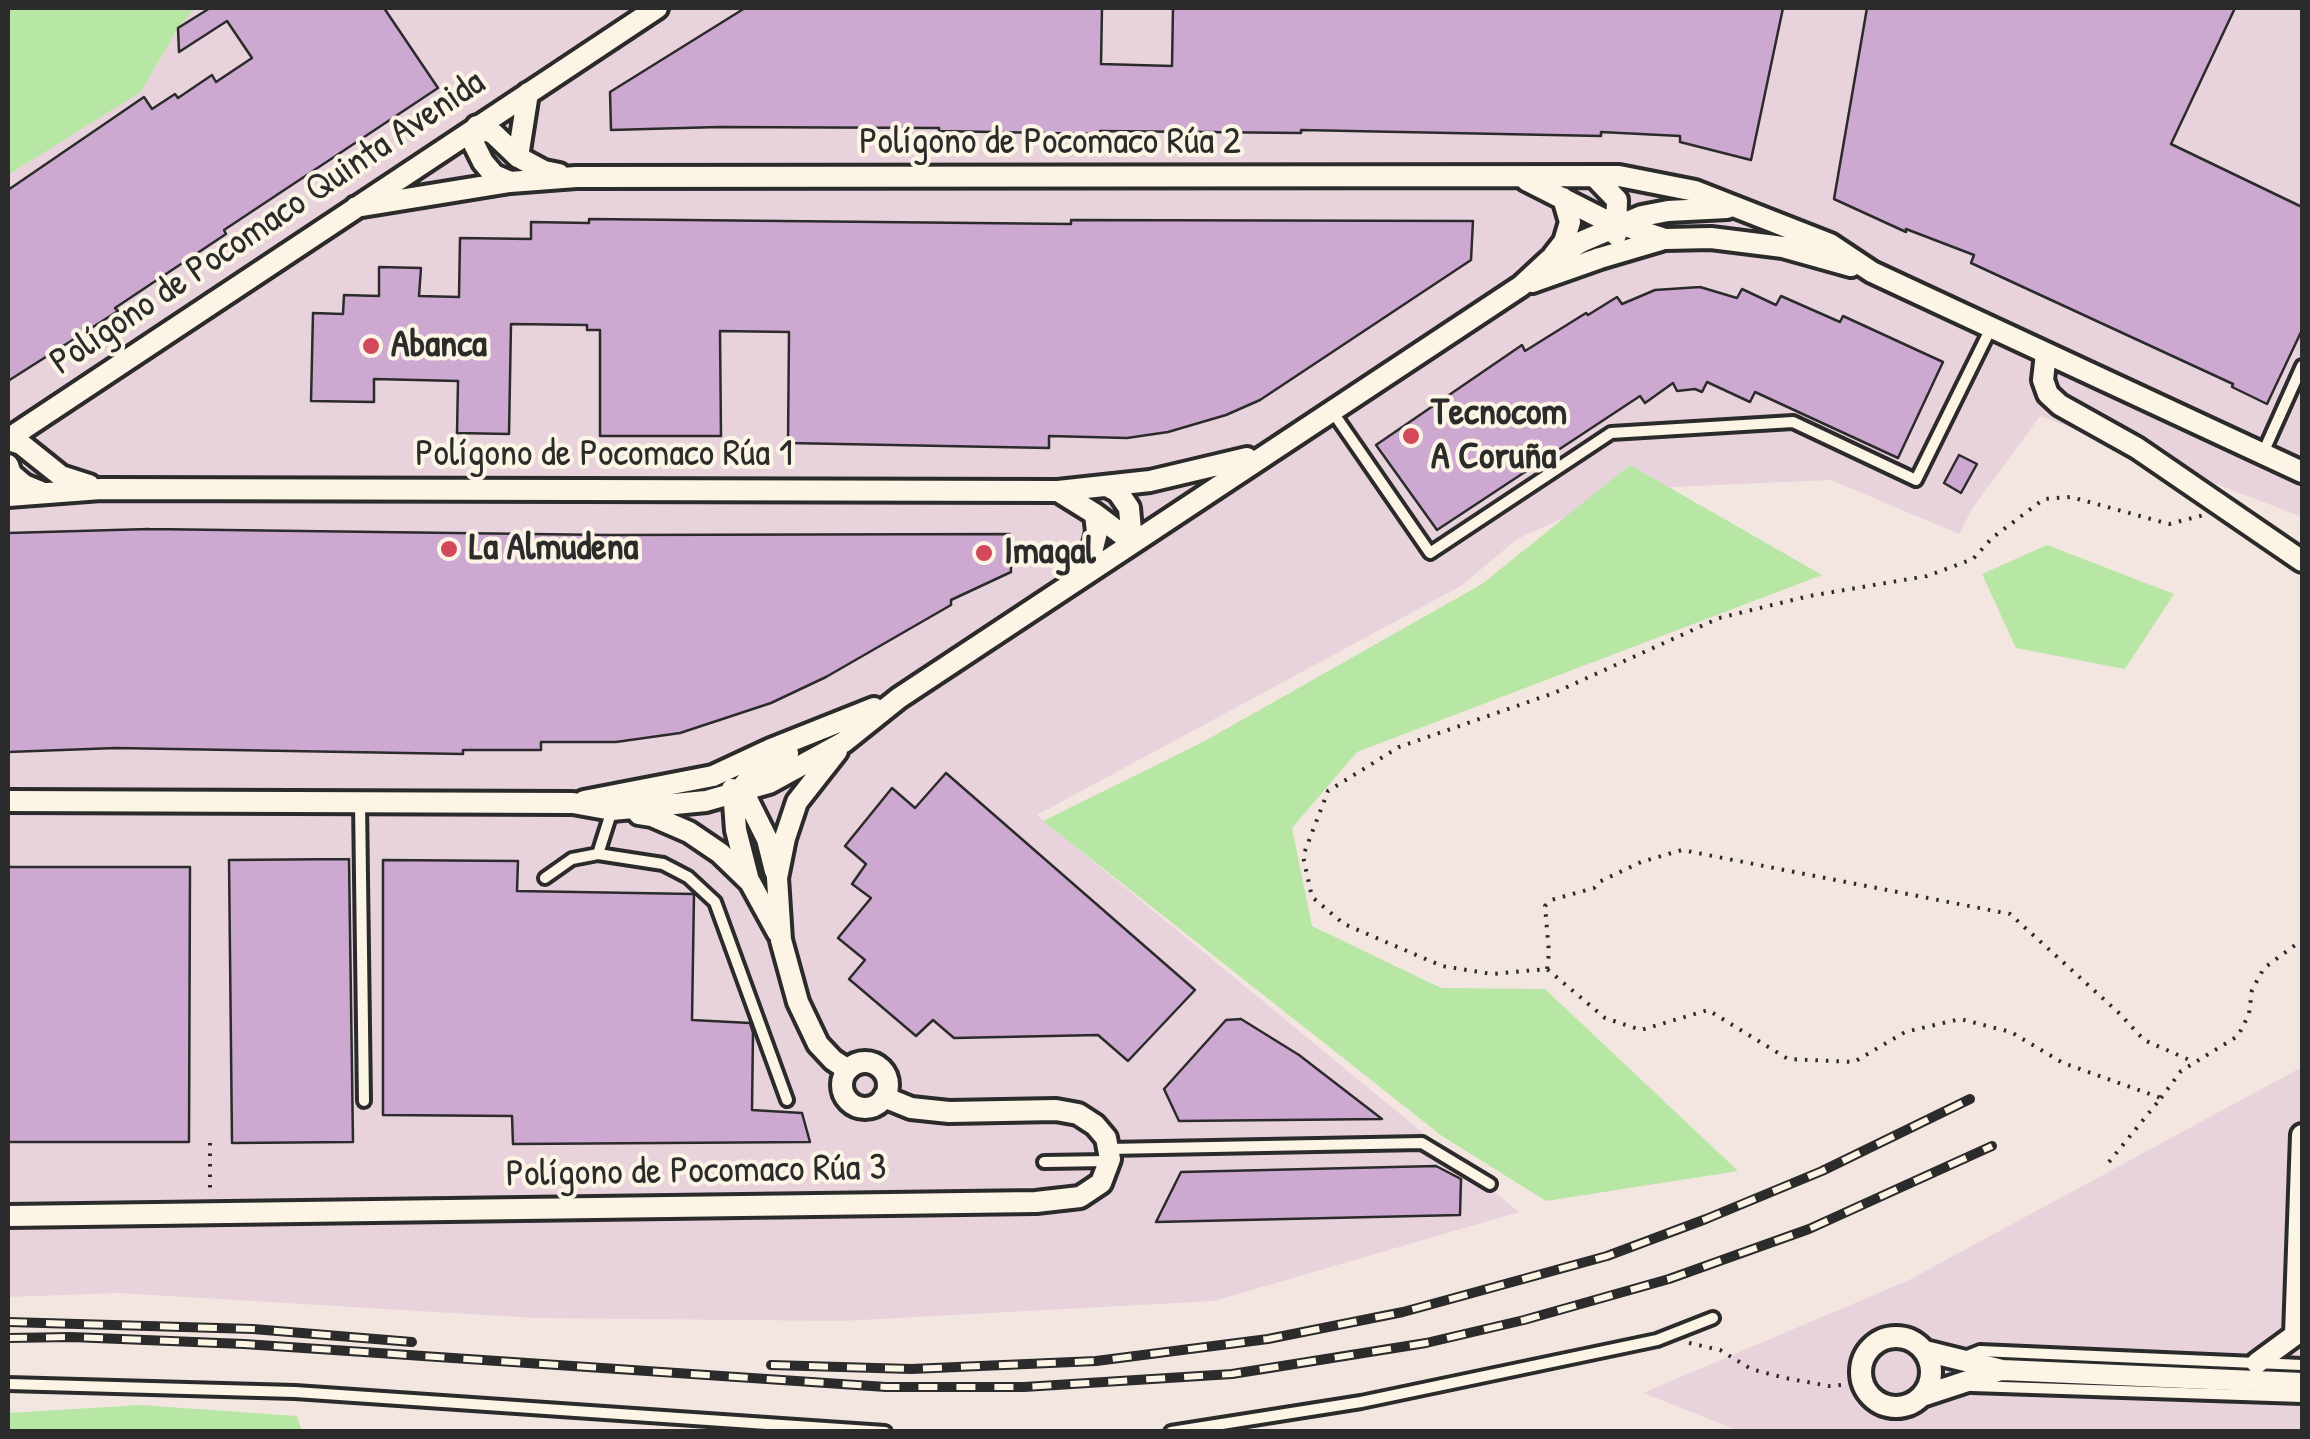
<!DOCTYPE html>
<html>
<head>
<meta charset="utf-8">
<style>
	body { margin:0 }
	#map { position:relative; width:2310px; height:1439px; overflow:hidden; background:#f3e6e1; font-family:"Patrick Hand",sans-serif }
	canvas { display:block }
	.frame { position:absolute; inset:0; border:10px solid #2b2b2b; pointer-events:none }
</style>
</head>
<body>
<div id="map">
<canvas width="2310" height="1439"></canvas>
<div class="frame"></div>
</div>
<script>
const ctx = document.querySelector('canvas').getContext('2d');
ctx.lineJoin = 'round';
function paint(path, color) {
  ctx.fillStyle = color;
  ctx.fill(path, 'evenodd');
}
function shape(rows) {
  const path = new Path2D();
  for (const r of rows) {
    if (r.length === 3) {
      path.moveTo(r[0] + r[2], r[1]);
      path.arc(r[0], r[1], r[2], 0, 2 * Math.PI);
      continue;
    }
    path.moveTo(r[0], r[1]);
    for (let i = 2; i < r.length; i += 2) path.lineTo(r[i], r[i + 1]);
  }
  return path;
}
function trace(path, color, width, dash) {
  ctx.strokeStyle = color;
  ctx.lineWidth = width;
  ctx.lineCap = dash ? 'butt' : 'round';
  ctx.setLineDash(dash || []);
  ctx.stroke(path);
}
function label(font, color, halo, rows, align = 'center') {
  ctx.font = font + ' "Patrick Hand",sans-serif';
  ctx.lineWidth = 8;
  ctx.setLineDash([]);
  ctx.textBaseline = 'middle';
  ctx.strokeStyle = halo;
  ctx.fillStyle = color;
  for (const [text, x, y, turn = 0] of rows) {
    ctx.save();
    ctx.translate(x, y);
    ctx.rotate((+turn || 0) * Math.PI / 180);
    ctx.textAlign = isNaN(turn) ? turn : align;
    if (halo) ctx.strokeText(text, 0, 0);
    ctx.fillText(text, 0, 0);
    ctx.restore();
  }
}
paint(shape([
	[195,8,2302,8,2302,517,2040,416,1972,509,1959,534,1831,480,1628,489,1517,539,1461,586,1037,815,1519,1212,1214,1301,842,1321,535,1318,119,1293,8,1297,8,175,141,92,178,28],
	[2302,1067,2302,1431,1739,1431,1643,1393,1909,1280]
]), '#e8d3dc');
paint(shape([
	[8,8,195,8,178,28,141,92,8,175],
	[1630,465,1822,575,1357,752,1292,828,1312,926,1441,988,1545,989,1738,1171,1546,1201,1442,1136,1043,821,1203,742,1482,584],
	[2047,545,2174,594,2125,669,2016,648,1982,574],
	[140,1405,297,1416,302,1431,10,1432,8,1426,8,1413]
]), '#b8e6a4');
const building = shape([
	[210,8,384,8,438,88,224,230,226,234,115,308,118,311,8,381,8,190,144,97,152,109,175,94,178,98,212,75,216,82,252,58,227,21,179,52,178,28,210,8],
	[745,8,1102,8,1101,64,1172,66,1173,8,1783,8,1751,160,1680,142,1680,136,1601,132,1601,136,1301,130,1301,133,1100,131,1100,134,939,131,939,128,719,127,611,130,610,92,745,8],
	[1867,8,2235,8,2171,144,2302,207,2302,330,2267,404,2232,387,2233,384,1971,263,1974,255,1906,229,1906,232,1834,199,1867,8],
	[589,219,1071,224,1071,220,1473,221,1471,260,1260,400,1226,415,1168,432,1127,438,1049,436,1049,448,788,443,789,332,720,331,721,436,600,436,600,330,587,330,587,325,511,324,509,434,457,433,458,381,374,379,374,402,311,401,313,313,343,314,344,295,379,296,379,267,421,268,419,296,459,297,460,238,531,239,531,222,589,223,589,219],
	[1700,287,1737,298,1742,289,1776,305,1781,296,1840,322,1843,316,1943,362,1898,458,1755,392,1750,402,1707,382,1702,392,1695,389,1677,391,1673,383,1645,403,1640,396,1437,530,1376,445,1522,345,1525,351,1586,313,1588,315,1617,297,1622,304,1655,290,1700,287],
	[1959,455,1977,464,1961,493,1944,483,1959,455],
	[149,529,608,535,1010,534,1011,572,951,600,951,605,826,677,771,703,680,733,616,742,541,742,541,750,463,750,463,754,116,748,8,752,8,533,149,529],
	[946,773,1195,990,1128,1061,1098,1035,954,1038,933,1020,916,1036,849,979,865,960,838,938,871,898,852,884,866,864,845,846,892,788,915,808,946,773],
	[349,859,353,1142,232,1143,229,860,349,859],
	[383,860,518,861,517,891,694,894,692,1020,750,1023,753,1033,752,1110,802,1113,810,1142,513,1144,512,1116,383,1115,383,860],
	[8,867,190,867,189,1142,8,1142,8,867],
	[1241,1019,1299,1055,1382,1119,1179,1121,1164,1089,1226,1020,1241,1019],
	[1436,1166,1461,1179,1460,1215,1156,1222,1181,1172,1436,1166]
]);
paint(building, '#cda8d1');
trace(building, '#2b2b2b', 2.5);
const service = shape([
	[1332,411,1430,553,1611,433,1793,422,1916,480,1991,328],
	[2263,453,2302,366],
	[360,802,364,1101],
	[598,854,612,810],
	[545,878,572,859,598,854,663,864,688,877,715,902,787,1100],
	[1108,1149,1422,1143,1490,1184],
	[1044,1162,1108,1161],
	[1965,1357,1980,1351,2302,1365],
	[8,1384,295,1392,885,1432],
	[1972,1386,2302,1397],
	[1171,1432,1361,1402,1657,1340,1713,1318]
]);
const minor = shape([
	[518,157,528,93],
	[1594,176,1617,200,1616,235],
	[1526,180,1601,218,1665,239,1711,238,1783,247,1851,266],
	[510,182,494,175,483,162,474,144,477,126,494,134,518,157,544,171,559,174],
	[356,207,510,182,576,177,1619,176,1695,191,1830,244,1872,272,2302,472],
	[1553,256,1564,242,1570,222,1563,198],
	[1532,282,1600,258,1661,240],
	[2046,353,2043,380,2048,394,2060,405,2137,448,2302,561],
	[8,439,657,8],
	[8,440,21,444,61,476,89,485],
	[8,465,11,474,24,485,41,492],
	[1107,486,1118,492,1129,508,1132,542],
	[1058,491,1095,514,1097,532,1091,556,1080,575],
	[8,496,101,489,1058,491,1150,481,1247,458],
	[1095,514,1132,542],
	[837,751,797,802,785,838,777,878,781,940,798,1002,818,1044,833,1060,848,1070],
	[732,789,748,801,767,839,775,871],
	[8,801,573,803,612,810,706,801,769,783,844,742,899,698,1521,286,1549,260,1583,241,1642,216,1668,211,1727,208],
	[584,801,713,776,771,749,874,708],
	[639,814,652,816,689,832,720,853,750,882,778,933],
	[749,881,736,830,734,803,737,793,751,776,788,753],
	[865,1085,23],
	[8,1216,1036,1202,1080,1197,1101,1183,1110,1159,1106,1138,1095,1125,1078,1114,1056,1110,949,1112,911,1108,884,1097],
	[1896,1372,35],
	[1925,1351,2002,1370,2302,1383],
	[2257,1363,2295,1335,2302,1135],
	[1922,1396,2001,1370]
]);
trace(service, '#2b2b2b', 18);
trace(minor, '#2b2b2b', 28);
trace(shape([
	[1547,969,1549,953,1545,906,1551,900,1594,888,1599,882,1641,862,1682,850,2010,914,2120,1014,2144,1040,2194,1062],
	[2161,1098,2181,1071,2238,1036,2249,1014,2252,990,2264,968,2302,940],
	[210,1143,210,1194],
	[2109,1162,2161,1098,2063,1063,2011,1032,1960,1019,1905,1032,1854,1062,1788,1059,1708,1010,1641,1030,1605,1018,1547,969,1492,974,1442,966,1344,924,1312,897,1303,856,1328,791,1399,747,1554,693,1719,618,1809,596,1927,576,1973,559,1992,538,2044,499,2071,497,2169,524,2204,515],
	[1689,1343,1720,1350,1751,1369,1785,1378,1829,1386,1862,1383]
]), '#2b2b2b', 4, [2.5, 8]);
trace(service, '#fcf5e5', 10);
trace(minor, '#fcf5e5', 20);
const rail = shape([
	[8,1322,253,1329,412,1342],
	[8,1338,71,1337,244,1344,886,1387,1024,1387,1232,1374,1426,1343,1524,1320,1669,1279,1809,1229,1992,1146],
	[771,1365,911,1369,1096,1361,1268,1339,1403,1312,1607,1256,1706,1219,1822,1171,1970,1099]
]);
trace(rail, '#2b2b2b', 10);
trace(rail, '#fcf5e5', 6, [19]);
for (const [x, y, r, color] of [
	[371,346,10,"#d1495b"],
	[1411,436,10,"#d1495b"],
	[449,549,10,"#d1495b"],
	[984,553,10,"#d1495b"]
]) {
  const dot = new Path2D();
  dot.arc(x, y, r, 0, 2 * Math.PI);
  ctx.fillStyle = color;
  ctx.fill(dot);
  trace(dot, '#fcf5e5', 4);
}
label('38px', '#2b2b2b', '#fcf5e5', [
	["Polígono de Pocomaco Rúa 2",1050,143],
	["Polígono de Pocomaco Quinta Avenida",268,223,-34],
	["Polígono de Pocomaco Rúa 1",604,455],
	["Polígono de Pocomaco Rúa 3",696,1172,-1]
]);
label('bold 38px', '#2b2b2b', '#fcf5e5', [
	["Abanca",391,346],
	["Tecnocom",1431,414],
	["A Coruña",1431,458],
	["La Almudena",469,549],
	["Imagal",1004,553]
], 'left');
</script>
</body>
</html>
